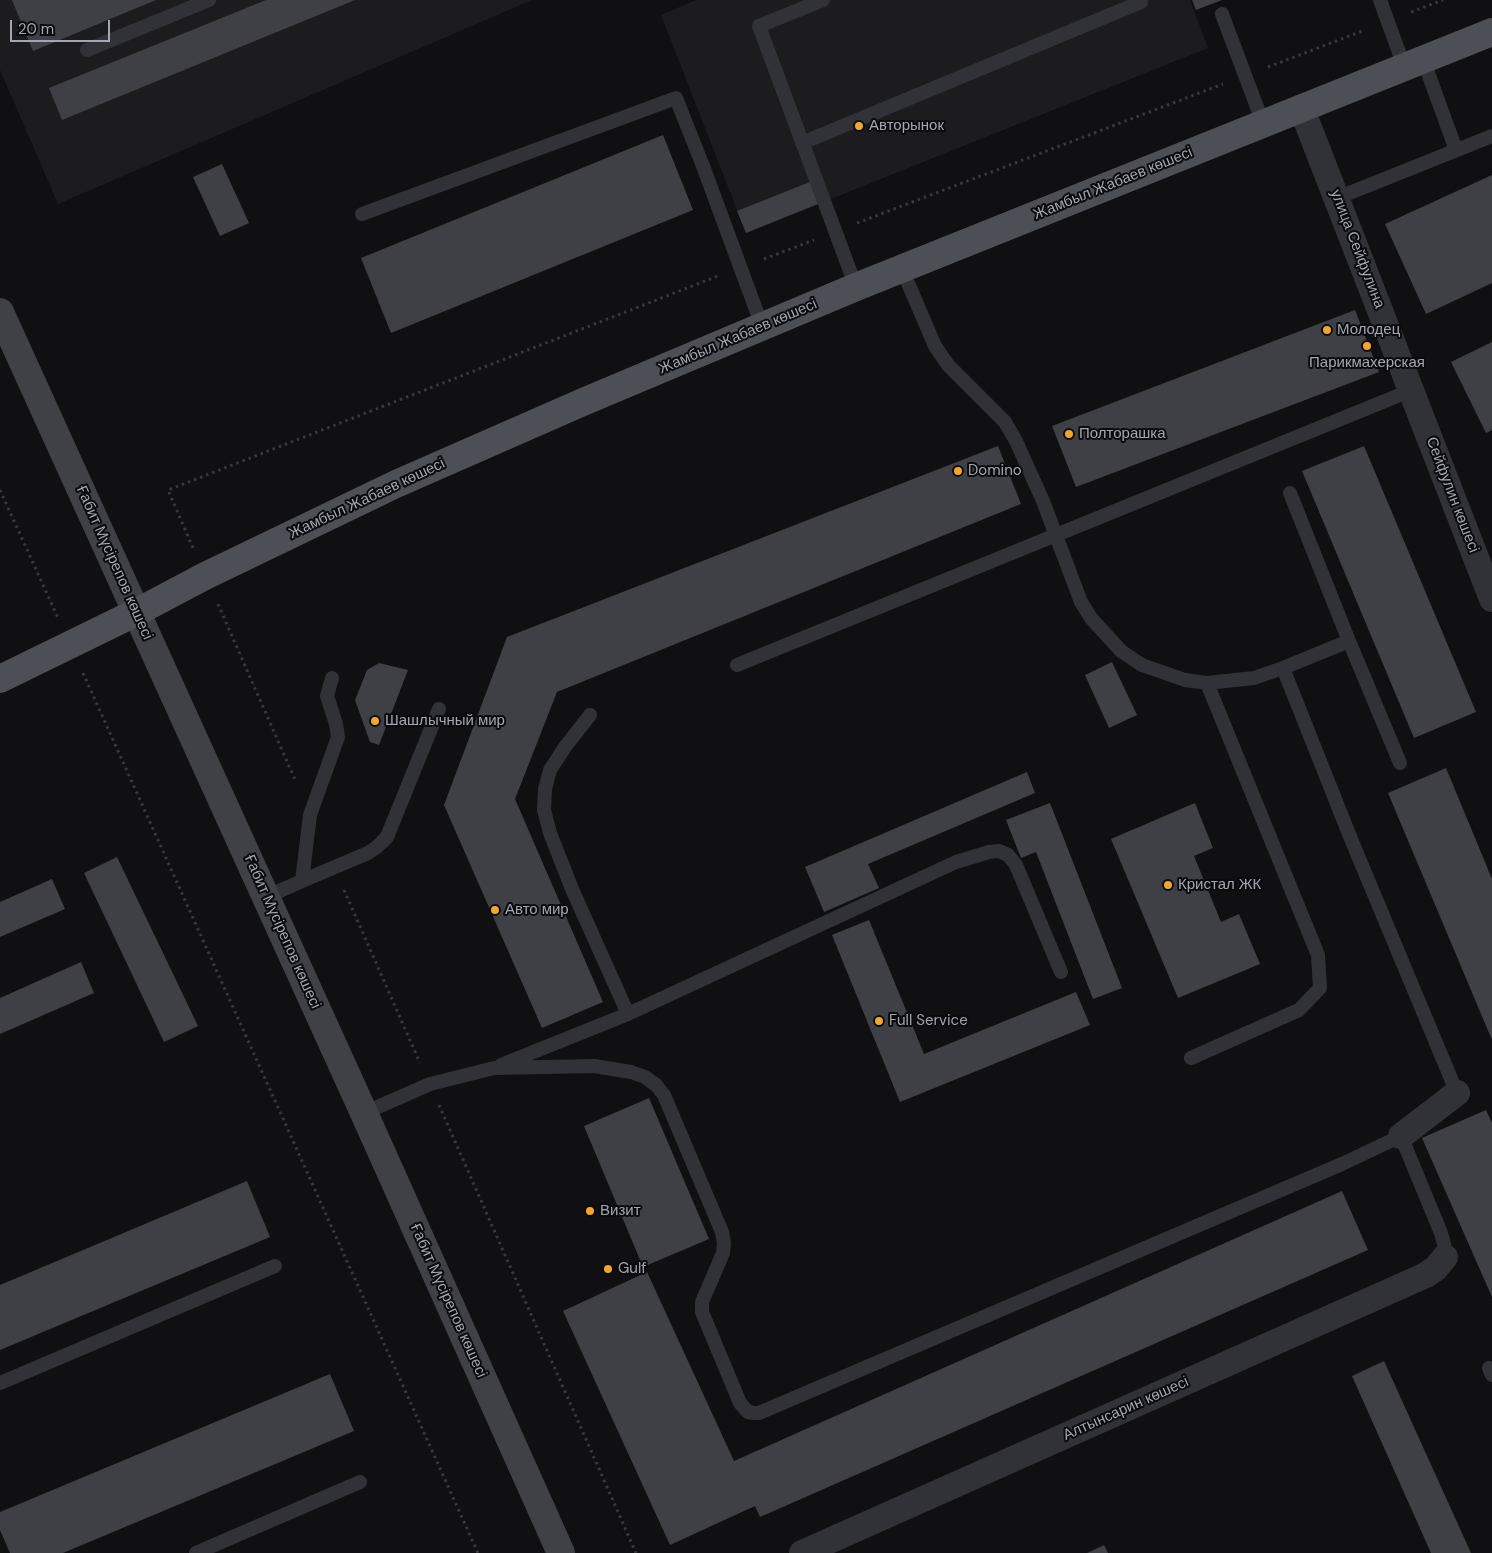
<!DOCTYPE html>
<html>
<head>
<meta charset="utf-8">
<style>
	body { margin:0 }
	#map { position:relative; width:1492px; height:1553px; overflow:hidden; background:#101012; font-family:"DM Sans",sans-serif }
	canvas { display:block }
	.scale { position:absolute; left:10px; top:20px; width:100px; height:22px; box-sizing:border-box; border:2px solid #a1a7b3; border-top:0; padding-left:6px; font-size:15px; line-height:18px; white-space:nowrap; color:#a1a7b3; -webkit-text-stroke:4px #0b0b0d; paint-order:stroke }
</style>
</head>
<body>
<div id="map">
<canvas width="1492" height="1553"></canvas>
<div class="scale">20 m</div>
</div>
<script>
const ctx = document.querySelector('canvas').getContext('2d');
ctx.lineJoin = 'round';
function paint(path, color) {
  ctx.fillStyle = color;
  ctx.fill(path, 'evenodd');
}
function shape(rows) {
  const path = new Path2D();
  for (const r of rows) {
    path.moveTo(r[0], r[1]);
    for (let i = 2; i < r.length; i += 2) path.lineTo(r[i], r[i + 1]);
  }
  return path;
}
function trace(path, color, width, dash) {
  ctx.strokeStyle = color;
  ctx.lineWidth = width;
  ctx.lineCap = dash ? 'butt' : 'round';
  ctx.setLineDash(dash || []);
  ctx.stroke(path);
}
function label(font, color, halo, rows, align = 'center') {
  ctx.font = font + ' "DM Sans",sans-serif';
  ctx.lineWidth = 4;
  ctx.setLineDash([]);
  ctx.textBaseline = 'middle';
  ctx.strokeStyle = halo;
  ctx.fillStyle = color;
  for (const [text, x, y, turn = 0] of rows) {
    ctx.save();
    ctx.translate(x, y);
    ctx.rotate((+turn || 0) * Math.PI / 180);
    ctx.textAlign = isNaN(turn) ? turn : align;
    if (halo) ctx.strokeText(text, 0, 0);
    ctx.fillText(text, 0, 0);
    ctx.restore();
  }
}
paint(shape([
	[0,0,532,0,58,204,0,70],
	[696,0,1190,0,1208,48,746,233,661,15]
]), '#1c1c1f');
paint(shape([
	[12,0,156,0,33,51],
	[266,0,355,0,62,120,49,88],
	[1192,0,1222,0,1196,10],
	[663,135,693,210,391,333,361,258],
	[222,164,249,223,220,236,193,177],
	[1492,175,1492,283,1426,314,1385,224],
	[810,182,818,204,746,233,737,211],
	[1355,310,1379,372,1076,487,1052,426],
	[1492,342,1492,430,1486,433,1451,362],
	[998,446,1021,504,557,692,515,799,603,1002,542,1028,444,805,507,637],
	[1364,446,1476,712,1414,738,1302,471],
	[1112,662,1137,715,1109,728,1085,675],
	[379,663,408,670,379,745,370,742,355,700,367,670],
	[1446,768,1492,879,1492,1040,1388,793],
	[1027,772,1035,793,868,864,879,888,824,912,805,867],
	[1050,803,1122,988,1093,999,1036,852,1021,858,1006,820],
	[1195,803,1213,848,1194,856,1221,922,1239,914,1260,964,1178,998,1111,839],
	[117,857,198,1026,164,1042,84,873],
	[52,879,65,909,0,937,0,902],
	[869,920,924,1054,1076,992,1090,1025,900,1102,832,935],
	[81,962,94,993,0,1034,0,998],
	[649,1098,709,1239,643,1267,584,1126],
	[1486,1110,1492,1123,1492,1297,1422,1138],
	[247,1181,270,1237,0,1350,0,1285],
	[1342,1191,1368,1250,760,1517,755,1506,670,1545,563,1311,647,1272,734,1461],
	[1384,1361,1471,1553,1431,1553,1352,1376],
	[330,1374,354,1431,63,1553,10,1553,0,1530,0,1512],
	[1104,1545,1108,1553,1087,1553]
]), '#3f4045');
trace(shape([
	[1411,12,1443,0],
	[1268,67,1365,30],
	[857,223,1223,84],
	[764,259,814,240],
	[0,490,58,618],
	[193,548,168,490,718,276],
	[218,604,296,782],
	[83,673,478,1553],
	[344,890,420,1063],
	[439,1105,636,1553]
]), '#37393e', 3, [2.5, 4]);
trace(shape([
	[823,0,759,26,856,287],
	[1380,0,1404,66],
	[1222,14,1263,123],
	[87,50,209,0],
	[1423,59,1456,150],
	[802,143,1141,2,1141,0],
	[1337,198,1492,136],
	[362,214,676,98,703,166,762,326],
	[902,269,935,346,948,365,1005,422,1016,441,1043,501,1081,602,1091,618,1121,651,1142,665,1185,680,1207,683,1254,678,1283,668,1351,839,1457,1093],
	[1290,493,1349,641],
	[737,665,1412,390],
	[1283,668,1349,641,1400,763],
	[590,715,565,747,550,770,545,789,544,810,550,833,572,889,628,1014],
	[302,881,368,853,377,847,387,837,439,709],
	[266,897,302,881,310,815,338,737,336,724,327,696,332,678],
	[1191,1058,1299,1010,1320,988,1318,955,1207,683],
	[501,1065,628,1014,956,862,989,852,999,851,1008,855,1016,865,1061,972],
	[364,1113,430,1084,494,1068,594,1066,631,1072,645,1077,656,1085,664,1095,722,1232,724,1243,723,1253,702,1302,702,1312,740,1403,748,1412,754,1413,759,1413,1342,1164,1401,1136,1441,1233,1444,1244,1445,1257],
	[1489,1368,1492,1375],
	[0,1383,275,1266],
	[196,1553,360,1482]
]), '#313237', 14);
trace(shape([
	[1301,107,1492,599],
	[1401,1136,1457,1093],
	[802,1553,1426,1275,1436,1268,1445,1257]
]), '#313237', 26);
trace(shape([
	[0,312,364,1113,561,1553]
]), '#3f4147', 28);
trace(shape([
	[0,679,137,612,205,576,396,484,583,402,856,287,1492,32]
]), '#4d4f56', 28);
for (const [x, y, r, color] of [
	[859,126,5,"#f4a727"],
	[1327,330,5,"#f4a727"],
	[1367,346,5,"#f4a727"],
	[1069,434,5,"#f4a727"],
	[958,471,5,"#f4a727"],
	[375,721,5,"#f4a727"],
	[1168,885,5,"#f4a727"],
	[495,910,5,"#f4a727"],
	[879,1021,5,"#f4a727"],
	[590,1211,5,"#f4a727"],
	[608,1269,5,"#f4a727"]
]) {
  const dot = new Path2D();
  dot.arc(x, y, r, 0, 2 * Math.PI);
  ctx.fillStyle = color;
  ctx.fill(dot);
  trace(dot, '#0b0b0d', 2);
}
label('15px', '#a1a7b3', '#0b0b0d', [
	["Авторынок",869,126],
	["Молодец",1337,330],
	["Парикмахерская",1367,363,"center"],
	["Полторашка",1079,434],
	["Domino",968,471],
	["Шашлычный мир",385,721],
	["Кристал ЖК",1178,885],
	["Авто мир",505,910],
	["Full Service",889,1021],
	["Визит",600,1211],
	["Gulf",618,1269]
], 'left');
label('15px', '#a1a7b3', '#0b0b0d', [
	["Жамбыл Жабаев көшесі",1113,184,-22],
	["улица Сейфулина",1357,249,69],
	["Жамбыл Жабаев көшесі",738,337,-23],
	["Сейфулин көшесі",1452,495,69],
	["Жамбыл Жабаев көшесі",367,499,-25],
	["Ғабит Мүсірепов көшесі",114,563,66],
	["Ғабит Мүсірепов көшесі",282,932,66],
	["Ғабит Мүсірепов көшесі",448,1301,66],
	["Алтынсарин көшесі",1126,1409,-24]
]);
</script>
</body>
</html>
